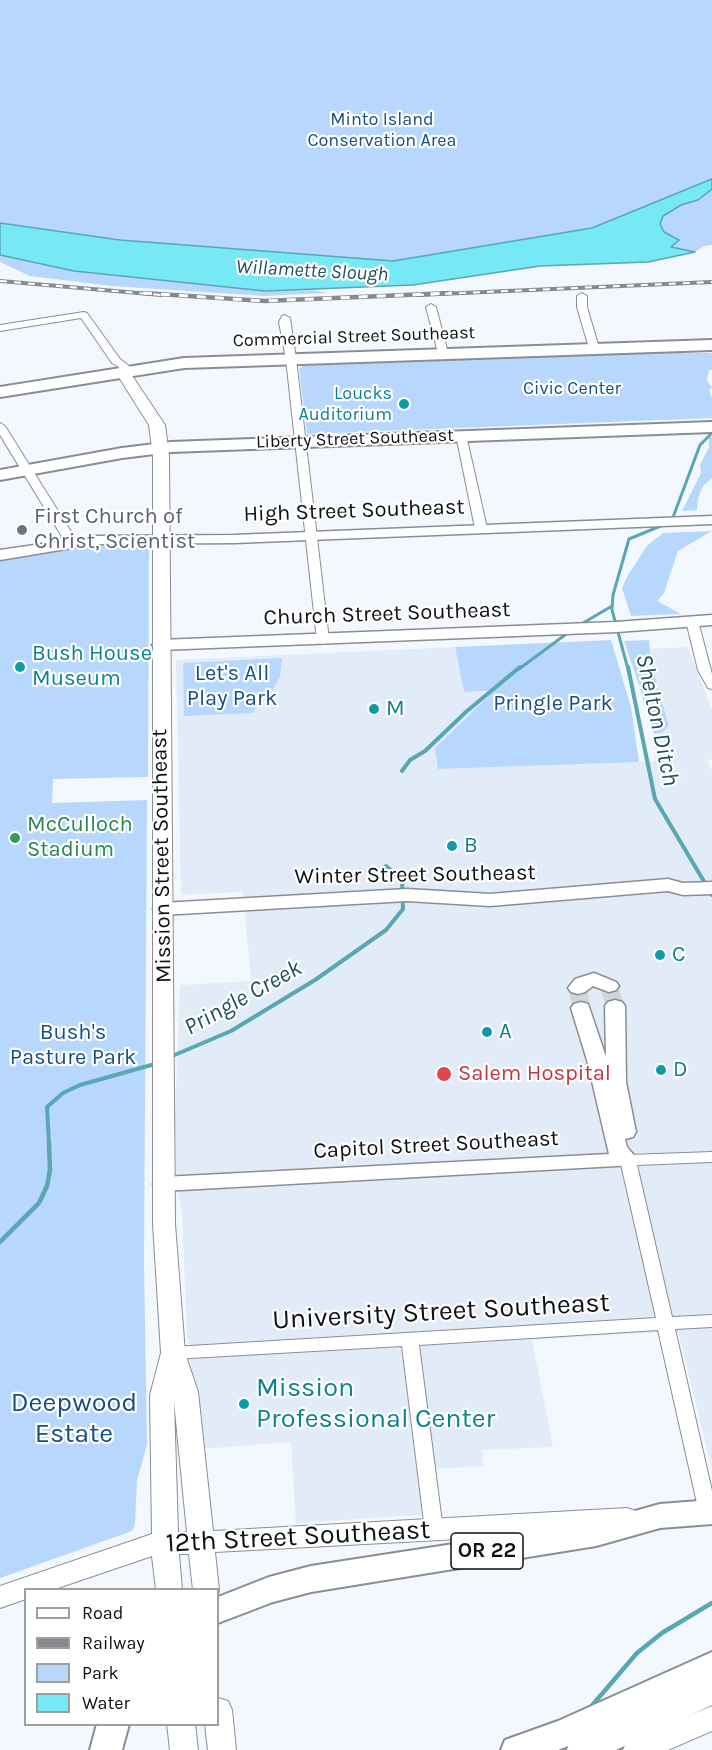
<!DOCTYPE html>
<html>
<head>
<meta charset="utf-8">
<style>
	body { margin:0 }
	#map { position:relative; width:712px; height:1750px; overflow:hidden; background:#f3f8fe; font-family:Karla,sans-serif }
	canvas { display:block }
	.legend { position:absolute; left:24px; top:1588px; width:195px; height:138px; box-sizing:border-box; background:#fff; border:2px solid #9f9fa0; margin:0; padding:8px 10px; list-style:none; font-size:18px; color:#0e1012 }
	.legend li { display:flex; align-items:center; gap:12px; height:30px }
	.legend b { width:30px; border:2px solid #9f9fa0 }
</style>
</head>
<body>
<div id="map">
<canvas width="712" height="1750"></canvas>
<ul class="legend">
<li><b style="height:8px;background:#fff"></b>Road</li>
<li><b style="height:8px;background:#86898d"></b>Railway</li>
<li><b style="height:16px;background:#b8d7fc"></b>Park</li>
<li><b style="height:16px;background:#77e8f5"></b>Water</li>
</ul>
</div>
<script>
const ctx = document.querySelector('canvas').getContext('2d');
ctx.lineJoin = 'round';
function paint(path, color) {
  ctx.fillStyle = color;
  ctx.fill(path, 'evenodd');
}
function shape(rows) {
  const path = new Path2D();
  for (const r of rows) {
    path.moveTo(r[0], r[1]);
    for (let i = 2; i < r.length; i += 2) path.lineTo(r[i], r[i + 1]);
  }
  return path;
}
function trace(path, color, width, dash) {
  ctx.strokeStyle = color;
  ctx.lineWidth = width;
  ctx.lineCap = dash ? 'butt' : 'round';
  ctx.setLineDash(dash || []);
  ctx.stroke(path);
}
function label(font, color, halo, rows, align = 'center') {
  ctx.font = font + ' Karla,sans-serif';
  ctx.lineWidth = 4.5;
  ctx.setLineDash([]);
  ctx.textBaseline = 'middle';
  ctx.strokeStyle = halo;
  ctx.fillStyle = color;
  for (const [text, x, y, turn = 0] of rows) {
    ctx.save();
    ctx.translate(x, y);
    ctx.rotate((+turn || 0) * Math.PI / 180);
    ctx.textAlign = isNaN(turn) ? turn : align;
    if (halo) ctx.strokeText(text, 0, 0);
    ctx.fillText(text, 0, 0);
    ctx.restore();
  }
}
paint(shape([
	[455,647,464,691,493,693,435,748,439,769,655,761,654,731,627,650,688,647,712,710,712,758,707,762,712,771,712,1470,678,1331,532,1340,553,1447,482,1450,484,1466,417,1470,423,1515,296,1523,291,1442,202,1449,187,1335,182,1212,173,1162,180,985,251,981,243,892,181,895,176,660]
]), '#e2ecf8');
paint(shape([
	[0,0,712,0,712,179,592,228,393,261,120,240,0,223],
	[712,189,712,245,704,246,695,252,670,247,678,240,664,232,660,224,663,216,681,205,698,200],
	[0,255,74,271,265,291,312,290,328,293,264,296,112,286,30,276,0,262],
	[613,353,712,353,712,370,709,370,707,380,712,388,709,390,712,398,712,418,307,434,299,369,304,365],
	[709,437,712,437,712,478,703,486,698,498,697,510,682,511,701,473,700,465,709,447],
	[712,531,678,551,664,593,657,601,681,614,631,616,622,588,628,575,647,546,663,533],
	[89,543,148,543,149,545,148,777,53,779,52,803,147,800,144,1260,147,1444,137,1481,135,1524,132,1531,0,1578,0,558],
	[611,640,631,707,639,762,438,769,435,748,492,693,487,691,464,692,455,647],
	[649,640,651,663,657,683,639,684,624,641],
	[282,658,280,676,273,690,262,698,253,713,184,716,183,663],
	[658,688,669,726,661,733,654,734,640,689]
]), '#b8d7fc');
const water = shape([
	[712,179,712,189,698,200,681,205,663,216,660,224,664,232,679,240,671,247,695,252,648,262,540,266,413,285,265,291,74,271,0,255,0,223,120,240,393,261,592,228,712,179]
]);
paint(water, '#77e8f5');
trace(water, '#58a7b1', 1.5);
trace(shape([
	[672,520,700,445,712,433],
	[578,626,612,606],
	[519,669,569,632],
	[628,669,612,610,613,595,629,539,663,525]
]), '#58a7b1', 3);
trace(shape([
	[628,667,655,799,712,895],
	[402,771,410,760,425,751,467,711,520,667],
	[170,1057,231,1031,315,980,386,930,403,909,402,880,386,866],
	[49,1145,47,1107,63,1093,80,1085,155,1064]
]), '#58a7b1', 4);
trace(shape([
	[0,1242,39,1203,47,1186,50,1170,49,1143],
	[589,1709,637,1653,662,1633,712,1603]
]), '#58a7b1', 4.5);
trace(shape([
	[609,986,615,1006],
	[578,988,581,1008]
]), '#d1d5db', 18, [18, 9]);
const minor = shape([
	[582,293,587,296,587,307,599,348,594,351,589,348,577,307,577,296,582,293],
	[431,304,436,307,448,353,446,355,438,353,426,307,431,304],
	[84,312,87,313,120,359,128,365,130,368,126,373,118,373,117,371,119,367,112,363,81,318,0,331,0,325,84,312],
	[285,315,290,318,296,359,329,640,323,644,317,640,286,359,279,322,282,316,285,315],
	[0,423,5,426,73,535,72,545,68,546,62,543,61,535,0,435,0,423],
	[461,432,466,435,487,528,481,531,475,528,456,435,461,432],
	[692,617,698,621,712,674,712,689,708,688,698,670,686,621,692,617],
	[712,1152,712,1162,637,1165,672,1317,712,1315,712,1327,675,1329,712,1491,712,1518,702,1517,699,1512,658,1330,419,1345,443,1530,440,1535,434,1537,428,1535,425,1530,402,1346,173,1359,167,1358,165,1353,167,1348,173,1347,656,1318,620,1160,623,1156,628,1155,712,1152]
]);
const tertiary = shape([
	[712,516,712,524,234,543,96,544,0,560,0,550,96,536,234,535,712,516],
	[712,615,712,625,617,632,160,650,152,645,160,640,616,622,712,615],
	[668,879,683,883,712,882,712,894,683,895,668,891,490,906,407,901,162,915,156,913,153,909,156,905,162,903,407,889,490,894,668,879],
	[594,973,616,982,619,986,616,990,609,992,593,986,585,992,578,994,571,992,568,988,575,979,594,973],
	[615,1000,622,1002,625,1006,626,1082,636,1132,633,1137,625,1139,627,1147,638,1160,635,1165,163,1191,156,1189,153,1184,156,1179,163,1177,609,1154,587,1060,571,1008,574,1004,581,1002,588,1004,606,1057,605,1006,608,1002,615,1000]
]);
const secondary = shape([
	[122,367,127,368,165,425,169,456,175,1224,185,1353,198,1392,213,1531,627,1508,636,1511,640,1519,636,1527,627,1530,215,1552,219,1590,218,1594,218,1590,193,1590,189,1554,179,1554,182,1590,156,1590,152,1556,52,1590,26,1590,26,1599,0,1608,0,1586,152,1534,150,1395,161,1353,153,1224,153,456,149,425,115,371,122,367],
	[174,1401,187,1532,178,1533,174,1401],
	[218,1698,228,1701,232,1710,236,1750,208,1750,205,1724,218,1724,218,1698],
	[712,1706,712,1731,668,1750,623,1750,627,1741,712,1706],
	[167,1724,195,1724,198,1750,170,1750,167,1724]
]);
const primary = shape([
	[712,340,712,350,184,368,0,397,0,387,184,358,712,340],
	[712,422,712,432,171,452,122,458,0,480,0,470,122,448,171,442,712,422]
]);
const trunk = shape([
	[712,1500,712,1524,660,1528,596,1546,311,1592,273,1602,218,1623,218,1597,269,1577,311,1566,596,1522,660,1504,712,1500],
	[712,1652,712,1705,616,1750,567,1750,568,1746,558,1750,501,1750,505,1740,558,1721,712,1652],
	[97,1724,129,1724,122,1750,90,1750,97,1724]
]);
trace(minor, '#8a8e94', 2);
trace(tertiary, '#8a8e94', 3);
trace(secondary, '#8a8e94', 2);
trace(primary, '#8a8e94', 4);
trace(trunk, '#8a8e94', 4);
paint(minor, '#fff');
paint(tertiary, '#fff');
paint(secondary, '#fff');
paint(primary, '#fff');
paint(trunk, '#fff');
const railFar1 = shape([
	[0,281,161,295],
	[417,295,712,282]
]);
const rail = shape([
	[143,293,265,301,452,293]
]);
trace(railFar1, '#86898d', 4);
trace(rail, '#86898d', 4.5);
trace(railFar1, '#fff', 2, [7]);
trace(rail, '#fff', 3, [9]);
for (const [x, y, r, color] of [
	[404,404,6,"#0f9aa8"],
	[22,530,6,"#6b7280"],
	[20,667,6,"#0f9aa8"],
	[374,709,6,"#0f9aa8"],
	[15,838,6,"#2e9e5b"],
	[452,846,6,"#0f9aa8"],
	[660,955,6,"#0f9aa8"],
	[487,1032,6,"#0f9aa8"],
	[661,1070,6,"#0f9aa8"],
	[444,1074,8,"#e0444e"],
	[244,1404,6,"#0f9aa8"]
]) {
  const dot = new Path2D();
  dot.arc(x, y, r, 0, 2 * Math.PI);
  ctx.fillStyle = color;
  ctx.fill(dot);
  trace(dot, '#fff', 2);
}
label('18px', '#174e85', '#fff', [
	["Minto Island",382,120],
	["Conservation Area",382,141],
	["Civic Center",572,389]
]);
label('18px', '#0e1012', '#fff', [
	["Commercial Street Southeast",354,337,-2],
	["Liberty Street Southeast",355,439,-2]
]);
label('18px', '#0d838f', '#fff', [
	["Loucks",392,394],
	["Auditorium",392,415]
], 'right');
label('italic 20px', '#215359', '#fff', [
	["Willamette Slough",312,271,3]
]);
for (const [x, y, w] of [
	[487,1551,72]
]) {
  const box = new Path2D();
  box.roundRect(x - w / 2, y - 18, w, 36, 4.5);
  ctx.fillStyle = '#fff';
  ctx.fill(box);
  trace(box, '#0e1012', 1.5);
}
label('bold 21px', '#0e1012', null, [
	["OR 22",487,1551]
]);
label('22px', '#0e1012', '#fff', [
	["High Street Southeast",354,511,-2],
	["Church Street Southeast",387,614,-2],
	["Mission Street Southeast",162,856,-91],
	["Winter Street Southeast",415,875,-1],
	["Capitol Street Southeast",436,1145,-3]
]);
label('22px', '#5b616d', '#fff', [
	["First Church of",34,517],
	["Christ, Scientist",34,542]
], 'left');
label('22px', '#0d838f', '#fff', [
	["Bush House",32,654],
	["Museum",32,679],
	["M",386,709],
	["B",464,846],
	["C",672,955],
	["A",499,1032],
	["D",673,1070]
], 'left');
label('22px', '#174e85', '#fff', [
	["Let's All",232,674],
	["Play Park",232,699],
	["Pringle Park",553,704],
	["Bush's",73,1033],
	["Pasture Park",73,1058]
]);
label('22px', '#27864d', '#fff', [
	["McCulloch",27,825],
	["Stadium",27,850]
], 'left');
label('22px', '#be3a42', '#fff', [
	["Salem Hospital",458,1074]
], 'left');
label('italic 24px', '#215359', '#fff', [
	["Shelton Ditch",657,720,78],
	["Pringle Creek",243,998,-29]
]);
label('27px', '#0e1012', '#fff', [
	["University Street Southeast",441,1312,-3],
	["12th Street Southeast",298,1537,-3]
]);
label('27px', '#0d838f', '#fff', [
	["Mission",256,1388],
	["Professional Center",256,1419]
], 'left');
label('27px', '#174e85', '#fff', [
	["Deepwood",74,1403],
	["Estate",74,1434]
]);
</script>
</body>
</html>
